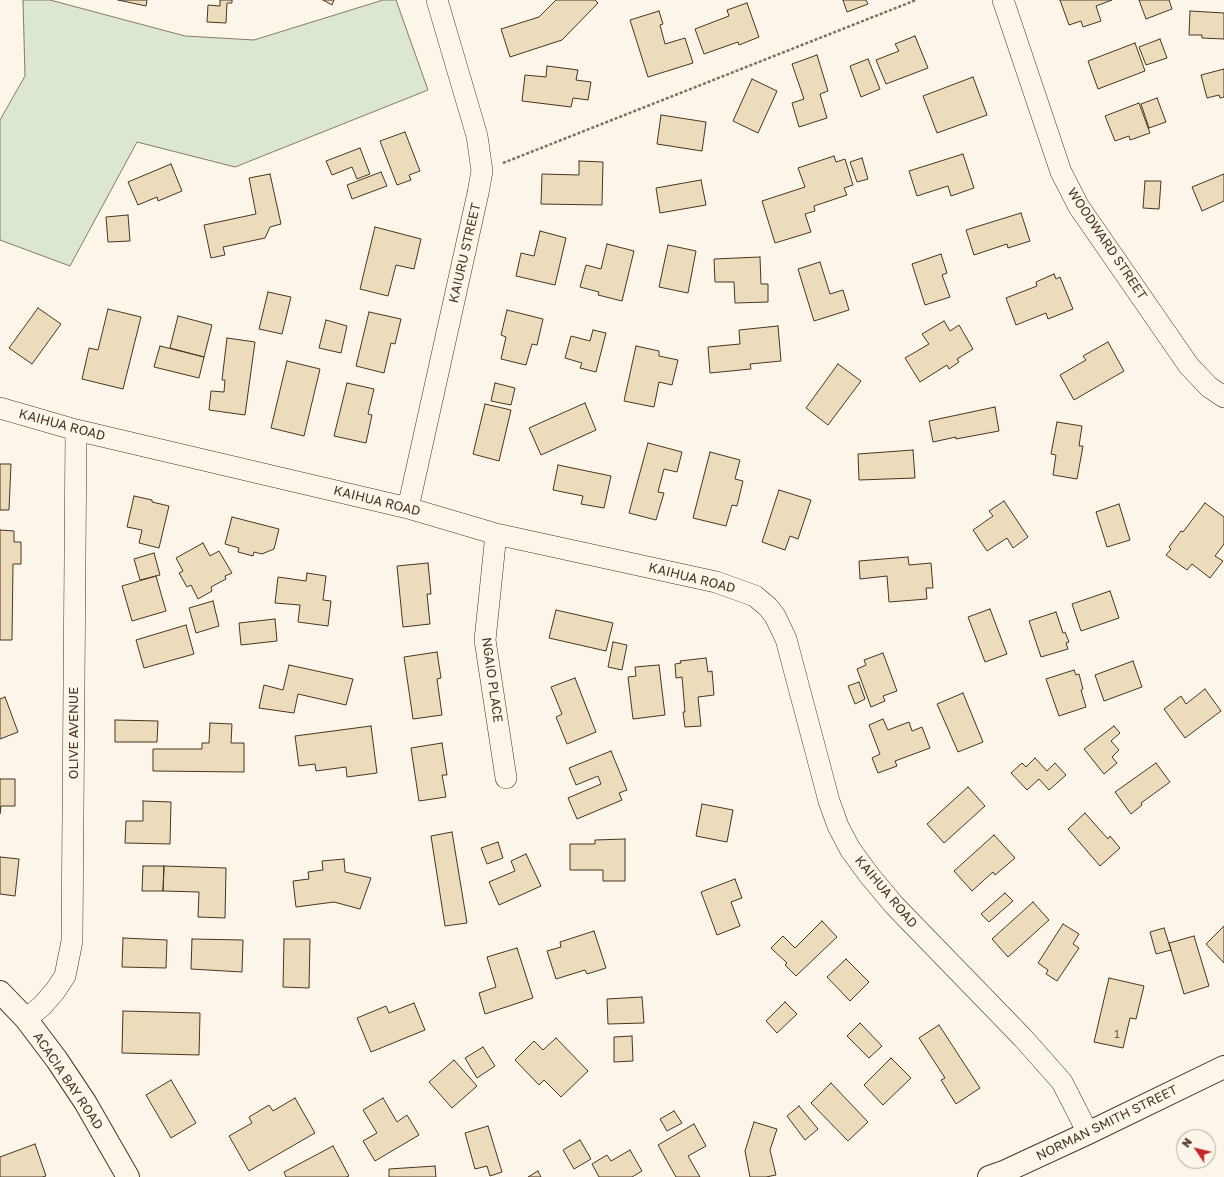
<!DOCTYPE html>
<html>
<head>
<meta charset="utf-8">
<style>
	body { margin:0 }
	#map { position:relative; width:1224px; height:1177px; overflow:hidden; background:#fbf6e9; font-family:"Golos Text",sans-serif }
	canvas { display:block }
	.north { position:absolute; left:1176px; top:1129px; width:40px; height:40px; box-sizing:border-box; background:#fbf6e9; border:1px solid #b4a999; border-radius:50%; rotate:305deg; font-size:11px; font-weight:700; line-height:16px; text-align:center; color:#4a3520 }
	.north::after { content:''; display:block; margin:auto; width:14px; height:18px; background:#c62828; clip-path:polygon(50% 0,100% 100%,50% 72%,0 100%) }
</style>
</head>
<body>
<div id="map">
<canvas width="1224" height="1177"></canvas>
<div class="north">N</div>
</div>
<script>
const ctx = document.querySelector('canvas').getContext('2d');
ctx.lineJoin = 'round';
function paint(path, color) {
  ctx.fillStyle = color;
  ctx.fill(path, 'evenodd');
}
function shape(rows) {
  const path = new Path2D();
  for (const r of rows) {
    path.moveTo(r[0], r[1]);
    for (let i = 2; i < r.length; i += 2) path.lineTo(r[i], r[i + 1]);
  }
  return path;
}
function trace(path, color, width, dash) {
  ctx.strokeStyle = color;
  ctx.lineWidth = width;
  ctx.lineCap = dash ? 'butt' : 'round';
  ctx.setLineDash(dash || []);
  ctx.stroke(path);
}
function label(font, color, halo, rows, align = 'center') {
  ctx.font = font + ' "Golos Text",sans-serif';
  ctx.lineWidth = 3;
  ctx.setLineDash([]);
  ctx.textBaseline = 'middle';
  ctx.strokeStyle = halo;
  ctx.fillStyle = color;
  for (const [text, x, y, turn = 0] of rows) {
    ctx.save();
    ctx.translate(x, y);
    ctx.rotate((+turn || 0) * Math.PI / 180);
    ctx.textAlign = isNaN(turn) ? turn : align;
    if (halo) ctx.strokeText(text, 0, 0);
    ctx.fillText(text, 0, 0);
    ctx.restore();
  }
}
const green = shape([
	[23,0,50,0,185,36,254,40,383,0,396,0,428,90,235,167,137,142,70,266,0,240,0,120,25,76,23,0]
]);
paint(green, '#dce7d0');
trace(green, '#887966', 1);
const building = shape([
	[118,0,147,0,146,6,118,0],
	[220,0,232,0,232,3,227,3,226,23,207,22,208,5,220,6,220,0],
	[323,0,334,0,332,5,323,0],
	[556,0,595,0,598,3,562,40,510,57,501,29,539,17,556,0],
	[843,0,866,0,868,4,847,12,843,0],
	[1060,0,1112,0,1096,6,1101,21,1083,27,1081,21,1069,25,1060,0],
	[1139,0,1169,0,1172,9,1146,19,1139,0],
	[747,3,759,37,739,45,738,42,704,54,695,29,729,16,727,10,747,3],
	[659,11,663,24,660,25,665,44,685,38,693,63,648,77,630,20,659,11],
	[1190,11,1224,13,1224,39,1202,38,1202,35,1189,35,1190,11],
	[915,36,928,68,886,84,876,60,899,51,895,44,915,36],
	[1160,39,1167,58,1146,65,1139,47,1160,39],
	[1135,43,1145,71,1098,89,1088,61,1135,43],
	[817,55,828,91,820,94,827,118,799,127,792,103,804,99,792,64,817,55],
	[868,59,880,89,861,97,850,66,868,59],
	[547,66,578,70,576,80,591,82,588,100,573,98,571,107,522,101,525,75,546,77,547,66],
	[1224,69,1224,97,1220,98,1219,95,1207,98,1201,75,1224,69],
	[973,77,987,115,937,133,923,96,973,77],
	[752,79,777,91,758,133,733,121,752,79],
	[1157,98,1166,122,1149,128,1141,104,1157,98],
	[1139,103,1150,133,1130,140,1129,136,1115,141,1105,116,1139,103],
	[661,115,706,122,702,151,657,144,661,115],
	[405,132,420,171,409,175,411,180,397,185,380,141,405,132],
	[360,148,370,174,357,179,352,167,332,175,326,161,360,148],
	[963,154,974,188,951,196,948,186,917,196,909,171,963,154],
	[834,156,836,162,845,159,853,185,844,188,847,195,814,206,815,211,805,214,811,232,775,243,762,201,805,187,798,168,834,156],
	[862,158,868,179,857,182,850,162,862,158],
	[579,161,603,162,602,205,541,204,542,174,579,175,579,161],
	[171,164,182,191,158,201,157,197,138,205,128,182,171,164],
	[381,172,387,186,352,199,347,185,381,172],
	[270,174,281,224,270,227,265,238,223,247,225,255,211,258,204,225,256,214,249,178,270,174],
	[1224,174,1224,201,1202,211,1192,187,1224,174],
	[701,180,706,205,660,213,656,188,701,180],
	[1145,181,1161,181,1159,209,1143,208,1145,181],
	[1021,213,1030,241,1008,248,1007,244,974,255,966,230,1021,213],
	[128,215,130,241,108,242,106,217,128,215],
	[375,227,421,239,414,269,396,265,388,296,360,289,375,227],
	[540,231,566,238,555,285,516,276,521,253,534,256,540,231],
	[607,244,634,251,622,301,598,295,599,292,580,287,586,265,601,269,607,244],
	[668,245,696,251,688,293,659,287,668,245],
	[941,254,947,273,942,275,950,297,925,305,912,264,941,254],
	[760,257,761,284,768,284,768,302,735,303,734,282,715,282,714,259,760,257],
	[820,262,830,294,843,290,849,310,814,321,798,269,820,262],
	[1054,274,1056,279,1060,277,1073,309,1048,319,1046,313,1016,325,1006,298,1037,286,1036,282,1054,274],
	[268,292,291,297,282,334,259,329,268,292],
	[38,308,61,324,32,364,9,348,38,308],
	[108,309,141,317,123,389,82,379,89,348,98,350,108,309],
	[507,310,543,319,537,345,532,344,526,365,501,359,506,337,501,335,507,310],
	[369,312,401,319,395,344,391,343,384,373,356,366,369,312],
	[178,316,212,325,204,357,170,348,178,316],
	[326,320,347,326,341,353,319,348,326,320],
	[944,321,950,331,959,325,973,349,957,359,959,362,949,369,947,365,920,382,905,358,929,344,922,334,944,321],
	[778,326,781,361,750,364,751,369,710,373,708,347,740,344,739,330,778,326],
	[593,330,606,333,596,372,580,368,582,363,565,358,571,336,590,341,593,330],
	[227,338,255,342,245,415,209,410,211,391,224,392,225,380,222,380,227,338],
	[1108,342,1124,371,1074,400,1060,375,1086,360,1083,356,1108,342],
	[160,346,204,357,199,378,154,367,160,346],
	[636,346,659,351,659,356,678,360,672,385,659,382,654,407,624,401,636,346],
	[287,361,320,369,304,436,271,428,287,361],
	[838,364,861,381,828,425,806,408,838,364],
	[347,383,374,389,368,414,372,415,366,443,334,436,347,383],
	[495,383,515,388,511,405,491,401,495,383],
	[585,403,596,430,541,455,529,428,585,403],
	[485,404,511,410,499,461,473,454,485,404],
	[995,407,999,431,956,439,956,437,933,442,929,421,995,407],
	[1057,422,1082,426,1079,446,1083,446,1077,479,1053,475,1056,455,1051,454,1057,422],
	[648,443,682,452,677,472,664,469,658,492,664,493,656,520,629,513,648,443],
	[913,450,915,478,859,480,858,454,913,450],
	[710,452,740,460,735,479,743,481,737,506,732,505,726,526,693,518,710,452],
	[0,464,11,464,9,510,0,510,0,464],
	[558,465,611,476,604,508,581,504,583,496,553,490,558,465],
	[779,490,811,500,798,539,790,536,785,550,762,542,779,490],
	[134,496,152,500,152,502,169,506,159,548,139,543,142,530,127,527,134,496],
	[1004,501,1028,537,1013,548,1007,538,987,551,973,530,993,516,989,511,1004,501],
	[1205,503,1224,517,1224,544,1215,556,1223,561,1210,578,1192,564,1187,570,1166,555,1171,549,1169,547,1181,531,1183,532,1205,503],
	[1119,504,1130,540,1107,547,1096,512,1119,504],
	[232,517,279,529,274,549,262,554,254,552,253,556,238,552,239,548,225,544,232,517],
	[0,530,14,531,14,542,21,542,21,564,13,564,12,640,0,640,0,530],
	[203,543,210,556,219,551,232,573,225,576,226,579,211,587,212,591,198,599,191,585,187,587,179,573,183,571,176,558,203,543],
	[154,553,160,575,140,580,134,559,154,553],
	[908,557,909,565,931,563,933,588,926,588,927,599,889,602,887,576,860,579,859,561,908,557],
	[428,563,431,594,427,594,430,624,403,627,397,566,428,563],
	[307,573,326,576,323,600,331,601,328,626,298,622,300,605,275,603,278,577,306,581,307,573],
	[156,576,166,611,132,621,122,586,156,576],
	[1110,591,1119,618,1081,631,1072,604,1110,591],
	[213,601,219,626,196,633,189,608,213,601],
	[990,609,1007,654,985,662,968,617,990,609],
	[556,610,613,623,606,651,549,638,556,610],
	[1056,612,1063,633,1065,632,1069,642,1066,643,1068,649,1041,657,1029,621,1056,612],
	[275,619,277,641,241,645,239,623,275,619],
	[186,625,194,654,144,668,136,640,186,625],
	[613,642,627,645,622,670,608,667,613,642],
	[437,652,441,678,437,679,442,715,413,719,404,657,437,652],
	[883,653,897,691,883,696,885,701,871,707,857,669,866,665,864,660,883,653],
	[706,658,708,672,712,671,714,695,698,697,701,726,685,727,683,712,685,712,682,677,676,678,675,664,681,663,680,661,706,658],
	[1133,661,1142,687,1104,701,1095,675,1133,661],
	[289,665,353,679,346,705,298,694,294,713,259,708,264,685,283,690,289,665],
	[659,665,665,715,633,719,628,677,636,676,635,667,659,665],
	[1074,670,1076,675,1079,674,1083,689,1081,690,1086,707,1059,716,1046,679,1074,670],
	[575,678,596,732,567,744,556,717,562,714,551,687,575,678],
	[859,682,865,699,855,704,848,686,859,682],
	[1205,689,1221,711,1185,738,1164,709,1181,696,1186,704,1205,689],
	[963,693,983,742,958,752,937,704,963,693],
	[5,697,18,732,0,739,0,699,5,697],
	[883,719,888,730,909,722,912,731,922,727,930,748,895,761,897,766,878,773,872,758,880,754,869,725,883,719],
	[115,720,158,721,157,742,115,742,115,720],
	[210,723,232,724,231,743,244,743,244,772,153,771,153,749,202,749,202,743,209,743,210,723],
	[371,726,377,773,347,777,346,767,316,771,315,764,299,766,295,736,371,726],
	[1114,726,1120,733,1111,741,1119,750,1112,757,1117,763,1104,774,1084,749,1114,726],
	[442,743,447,775,442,775,446,797,419,801,411,748,442,743],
	[611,751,627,790,619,793,622,800,577,819,568,798,601,784,598,776,576,785,569,768,611,751],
	[1035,758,1047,771,1055,763,1066,775,1049,790,1039,779,1027,790,1011,773,1022,763,1026,767,1035,758],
	[1156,763,1170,782,1141,803,1142,805,1131,814,1115,792,1156,763],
	[0,779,15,779,15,806,1,806,0,814,0,779],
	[968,787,985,806,944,843,927,824,968,787],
	[143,801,171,802,170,844,125,843,126,821,143,821,143,801],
	[702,804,733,810,727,842,696,836,702,804],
	[1085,813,1108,839,1110,836,1120,848,1100,866,1068,829,1085,813],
	[452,832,467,923,445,926,431,836,452,832],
	[994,835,1015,858,995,875,993,872,972,891,954,871,994,835],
	[625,839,625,881,603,881,603,870,570,870,570,844,595,844,595,840,625,839],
	[498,842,503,858,487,864,481,848,498,842],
	[526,854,541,886,499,905,489,882,515,871,511,861,526,854],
	[0,857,19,859,15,896,0,894,0,857],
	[344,859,345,872,371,878,360,909,334,902,296,907,293,881,309,879,308,872,323,870,322,861,344,859],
	[143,866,164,866,163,891,142,891,143,866],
	[164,866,226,868,225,918,198,917,199,892,163,891,164,866],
	[735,879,742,898,731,902,740,926,717,935,701,892,735,879],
	[1005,893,1013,901,989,922,981,914,1005,893],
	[1033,902,1049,920,1008,957,992,939,1033,902],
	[822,921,837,937,796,976,785,965,787,963,771,948,783,936,795,948,822,921],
	[1063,924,1079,934,1073,944,1079,948,1057,981,1046,974,1048,970,1038,963,1063,924],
	[1224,926,1224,963,1206,944,1224,926],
	[1164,928,1171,950,1156,954,1150,932,1164,928],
	[594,931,606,968,587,974,585,970,556,979,547,951,561,947,560,942,594,931],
	[1194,936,1209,986,1184,994,1169,943,1194,936],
	[123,938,167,940,166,968,122,967,123,938],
	[192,939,243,940,242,972,191,969,192,939],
	[284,939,310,939,309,988,283,987,284,939],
	[517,948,533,998,485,1014,479,993,496,987,487,957,517,948],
	[846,959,869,982,850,1001,827,977,846,959],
	[1109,978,1144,986,1136,1019,1130,1018,1123,1048,1094,1042,1109,978],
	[642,997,644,1023,608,1024,607,999,642,997],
	[785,1002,797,1014,777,1033,766,1021,785,1002],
	[414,1003,425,1030,371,1052,357,1018,386,1006,389,1013,414,1003],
	[123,1011,200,1013,199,1055,122,1053,123,1011],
	[860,1023,882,1046,869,1058,847,1036,860,1023],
	[939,1025,980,1088,956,1104,941,1080,945,1078,919,1038,939,1025],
	[632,1036,633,1061,614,1062,614,1037,632,1036],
	[556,1038,588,1071,561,1097,544,1080,539,1085,515,1060,534,1041,543,1050,556,1038],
	[483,1047,495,1066,477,1078,465,1058,483,1047],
	[891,1058,911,1078,883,1105,864,1085,891,1058],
	[454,1060,477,1086,452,1108,429,1082,454,1060],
	[171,1080,196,1123,171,1138,146,1095,171,1080],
	[831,1083,868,1122,848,1141,811,1103,831,1083],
	[295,1098,315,1133,249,1171,229,1136,252,1123,249,1117,269,1105,273,1111,295,1098],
	[383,1098,397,1122,407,1115,419,1135,375,1161,363,1141,377,1133,363,1110,383,1098],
	[799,1106,818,1129,805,1140,787,1116,799,1106],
	[674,1111,682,1123,667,1131,660,1119,674,1111],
	[754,1122,777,1129,770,1150,776,1175,766,1177,750,1177,745,1151,754,1122],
	[694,1124,706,1146,688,1156,700,1177,676,1177,658,1145,694,1124],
	[488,1126,502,1172,490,1176,487,1166,475,1169,465,1133,488,1126],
	[580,1140,591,1159,574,1169,563,1150,580,1140],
	[35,1144,46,1176,42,1177,0,1177,0,1157,35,1144],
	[333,1146,349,1176,346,1177,286,1177,284,1172,333,1146],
	[630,1150,642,1171,632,1177,599,1177,592,1164,607,1155,611,1161,630,1150],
	[435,1166,436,1177,389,1177,389,1169,435,1166],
	[538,1171,541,1177,528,1177,538,1171]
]);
paint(building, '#ecdcbc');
trace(building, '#4a3520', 1);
const street = shape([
	[1003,0,1061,172,1079,207,1189,366,1209,387,1224,397],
	[0,408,76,430,408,508,496,534,716,582,755,596,768,607,775,616,786,639,829,801,838,826,850,849,869,875,894,905,1023,1038,1062,1082,1088,1133],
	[408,508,478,193,482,171,477,136,437,0],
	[496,534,485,640,506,778],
	[26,1019,42,1006,55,991,65,976,72,941,76,430]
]);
const secondary = shape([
	[0,992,26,1019,57,1060,85,1102,128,1177],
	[989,1177,1006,1171,1088,1133,1224,1067]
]);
trace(street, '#4a3520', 22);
trace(secondary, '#4a3520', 24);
trace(shape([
	[503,163,916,0]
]), '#7f6f5c', 2.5, [3, 2]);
trace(street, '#fbf6e9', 21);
trace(secondary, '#fbf6e9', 22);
label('11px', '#725f47', null, [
	["1",1117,1035]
]);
label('13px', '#4a3520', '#fbf6e9', [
	["WOODWARD STREET",1107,244,56],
	["KAIURU STREET",465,253,-77],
	["KAIHUA ROAD",62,425,15],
	["KAIHUA ROAD",377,501,14],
	["KAIHUA ROAD",692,578,14],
	["NGAIO PLACE",492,680,82],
	["OLIVE AVENUE",74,733,-90],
	["KAIHUA ROAD",886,892,50],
	["ACACIA BAY ROAD",68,1081,56],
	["NORMAN SMITH STREET",1107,1123,-26]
]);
</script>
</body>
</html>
